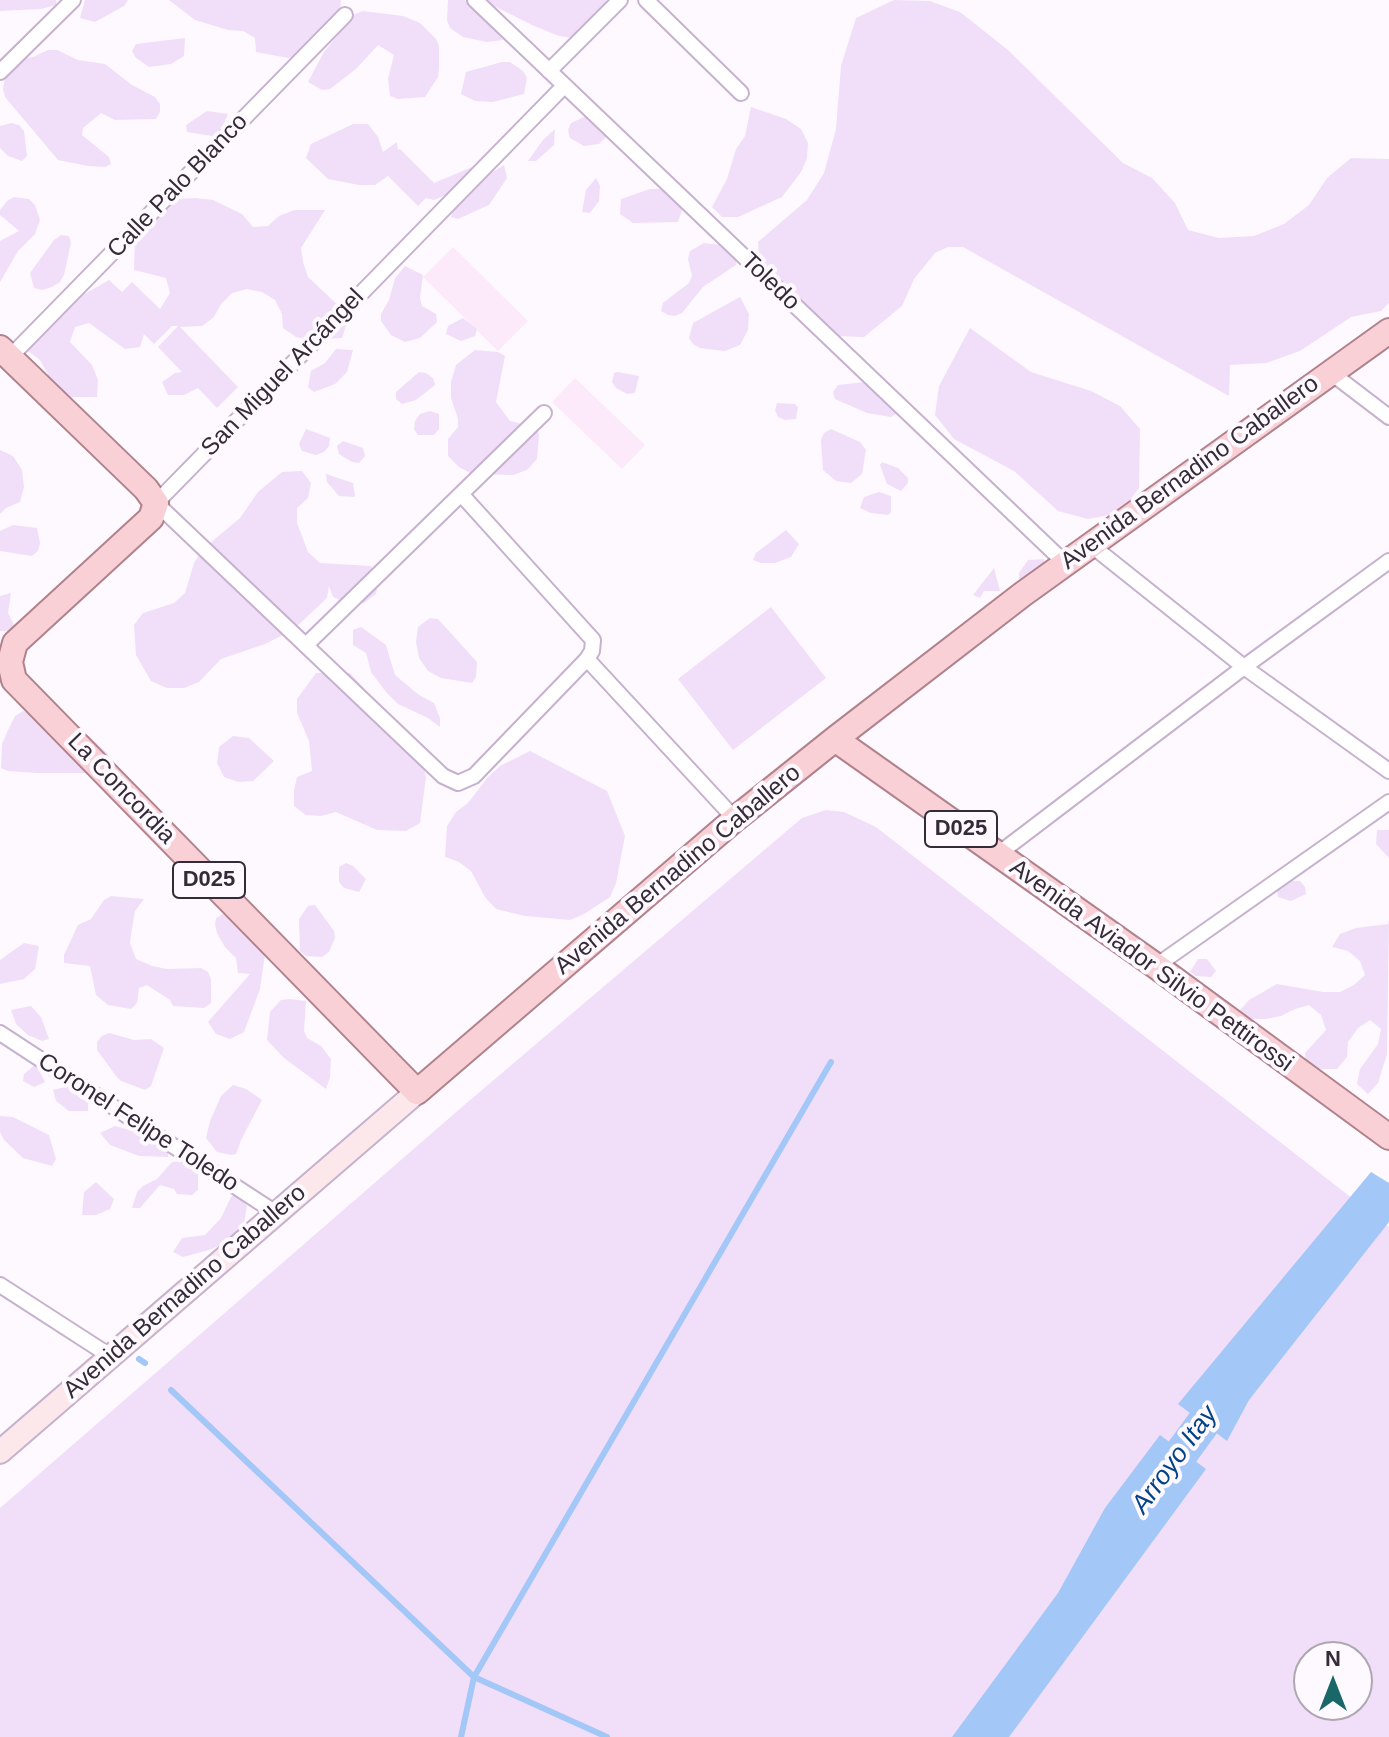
<!DOCTYPE html>
<html>
<head>
<meta charset="utf-8">
<style>
	body { margin:0 }
	#map { position:relative; width:1389px; height:1737px; overflow:hidden; background:#fdf9ff; font-family:Helvetica,sans-serif }
	canvas { display:block }
	.north { position:absolute; left:1293px; top:1641px; width:80px; height:80px; box-sizing:border-box; background:#fdf9ff; border:2px solid #ada7af; border-radius:50%; rotate:0deg; font-size:22px; font-weight:700; line-height:32px; text-align:center; color:#342b38 }
	.north::after { content:''; display:block; margin:auto; width:28px; height:36px; background:#196769; clip-path:polygon(50% 0,100% 100%,50% 72%,0 100%) }
</style>
</head>
<body>
<div id="map">
<canvas width="1389" height="1737"></canvas>
<div class="north">N</div>
</div>
<script>
const ctx = document.querySelector('canvas').getContext('2d');
ctx.lineJoin = 'round';
function paint(path, color) {
  ctx.fillStyle = color;
  ctx.fill(path, 'evenodd');
}
function shape(rows) {
  const path = new Path2D();
  for (const r of rows) {
    path.moveTo(r[0], r[1]);
    for (let i = 2; i < r.length; i += 2) path.lineTo(r[i], r[i + 1]);
  }
  return path;
}
function trace(path, color, width, dash) {
  ctx.strokeStyle = color;
  ctx.lineWidth = width;
  ctx.lineCap = dash ? 'butt' : 'round';
  ctx.setLineDash(dash || []);
  ctx.stroke(path);
}
function label(font, color, halo, rows, align = 'center') {
  ctx.font = font + ' Helvetica,sans-serif';
  ctx.lineWidth = 8;
  ctx.setLineDash([]);
  ctx.textBaseline = 'middle';
  ctx.strokeStyle = halo;
  ctx.fillStyle = color;
  for (const [text, x, y, turn = 0] of rows) {
    ctx.save();
    ctx.translate(x, y);
    ctx.rotate((+turn || 0) * Math.PI / 180);
    ctx.textAlign = isNaN(turn) ? turn : align;
    if (halo) ctx.strokeText(text, 0, 0);
    ctx.fillText(text, 0, 0);
    ctx.restore();
  }
}
paint(shape([
	[453,247,528,321,498,351,423,277],
	[575,378,645,445,622,469,552,402]
]), '#fceafb');
paint(shape([
	[0,0,56,0,56,5,41,9,0,11],
	[85,0,128,0,124,6,95,22,80,18],
	[169,0,341,0,340,12,317,52,288,58,256,52,255,38,243,31,228,30,195,20],
	[448,0,464,0,473,4,503,40,487,42,463,37,450,28,447,20],
	[482,0,606,0,600,21,574,38,559,36,532,25],
	[894,0,930,1,960,12,1008,50,1123,163,1152,178,1175,203,1188,230,1219,238,1254,236,1284,224,1309,205,1327,178,1351,158,1389,159,1389,303,1381,311,1351,317,1300,351,1266,363,1230,365,1229,396,963,247,948,247,935,253,914,279,902,306,864,337,832,336,785,295,759,256,758,242,807,200,824,173,836,129,841,66,856,18],
	[363,11,403,16,420,23,436,39,439,46,439,69,438,77,425,97,398,99,390,96,388,79,394,55,378,45,356,69,330,89,322,90,308,82,324,52,355,14],
	[185,38,184,56,171,64,149,67,136,58,132,51,136,44],
	[48,50,57,50,78,60,105,64,132,85,155,97,160,104,160,112,156,119,115,120,101,113,83,128,82,135,109,157,111,164,105,167,88,166,58,160,5,97,3,89,8,61,33,57],
	[502,62,510,62,523,71,527,78,524,94,493,102,475,101,461,94,466,72],
	[751,107,786,119,801,129,808,143,807,158,801,172,782,197,738,217,722,217,712,207,727,179,736,149,745,136],
	[207,111,228,114,218,137,187,132,186,125],
	[586,116,607,131,605,138,599,144,584,146,570,138,568,130,571,123],
	[11,123,19,125,24,131,27,156,22,161,8,156,0,148,0,126],
	[353,124,368,124,378,137,383,152,397,142,398,150,400,149,434,183,486,161,468,181,448,194,434,200,426,198,418,206,388,176,375,185,359,185,328,179,306,158,311,144],
	[555,129,554,145,536,161,528,161,543,140],
	[504,165,507,178,489,205,458,219,451,217,456,202,466,188],
	[596,178,600,186,599,201,590,213,582,212,586,190],
	[650,189,667,189,683,207,678,222,633,223,620,214,621,199],
	[14,197,29,199,35,205,40,220,35,234,18,251,0,282,0,241,19,231,0,215,0,210,7,201],
	[195,198,213,200,242,214,253,227,268,226,279,216,294,210,325,210,301,248,303,262,308,277,342,309,347,323,342,338,311,340,296,337,283,328,282,314,275,300,262,292,247,289,232,293,221,304,214,317,202,326,180,327,238,387,217,408,198,388,184,395,168,395,162,382,175,373,182,372,158,347,178,326,172,326,154,344,144,334,140,347,125,349,89,323,75,327,70,342,92,365,98,380,97,397,66,397,51,390,48,374,40,360,28,351,29,335,51,313,109,280,122,292,132,282,160,309,170,293,166,278,134,270,135,238,162,200],
	[61,235,69,236,71,243,64,275,60,282,52,287,42,290,34,288,30,273,54,240],
	[704,243,728,246,737,257,736,265,703,287,682,313,675,316,668,315,661,311,663,303,689,283,692,276,688,259,690,251],
	[405,266,423,275,420,298,422,306,436,314,437,322,420,338,405,342,391,335,381,321,381,314,389,300,395,278],
	[740,297,749,314,748,330,740,345,725,351,700,348,693,344,689,338,693,323],
	[463,318,477,329,475,336,461,341,446,334,448,326],
	[970,328,1031,372,1091,391,1120,406,1140,429,1139,488,1120,513,1088,519,1058,511,1014,471,954,439,935,415,939,386],
	[336,349,353,350,347,372,335,384,314,392,308,387,311,371,325,363],
	[475,350,498,352,505,356,496,402,510,421,535,427,539,434,537,459,527,470,513,475,472,474,459,467,448,456,448,439,458,427,458,419,451,398,451,382,456,365],
	[419,372,426,373,433,378,435,385,416,400,402,404,396,399,396,392],
	[618,372,639,376,635,393,627,394,616,388,612,382,614,373],
	[873,381,888,384,894,390,901,405,898,413,891,417,867,413,835,399,833,392,838,385],
	[777,403,795,404,798,407,796,419,785,420,778,417,775,410],
	[430,411,439,414,439,429,434,435,418,435,414,429,415,421,420,414],
	[306,429,330,438,329,446,324,452,316,455,302,451,299,444],
	[831,429,860,442,866,450,862,474,851,483,836,481,823,470,821,440,824,433],
	[343,441,363,448,365,456,359,463,352,462,339,454,337,446],
	[0,450,13,456,22,470,24,487,20,502,6,508,0,514],
	[882,462,898,468,908,478,908,483,901,491,887,484,880,465],
	[302,471,311,483,308,498,297,508,297,523,308,552,320,563,371,566,379,579,376,594,364,603,349,603,333,597,329,586,327,598,293,630,265,644,221,659,199,682,184,688,167,688,151,681,136,655,134,625,143,613,174,603,185,593,194,563,203,549,240,518,258,492,282,472],
	[326,474,353,483,355,497,339,496,327,482],
	[879,492,891,496,891,512,888,515,871,513,860,508,864,497],
	[13,525,37,528,40,543,38,551,32,556,0,551,0,531],
	[786,530,799,544,791,557,775,563,761,563,753,560,756,553],
	[1044,559,1044,566,1026,582,1019,581,1019,573,1028,560],
	[994,568,1000,591,984,591,980,598,973,595],
	[11,593,8,613,15,627,9,631,0,631,0,596],
	[771,607,826,678,733,750,678,679],
	[430,618,438,619,477,662,476,677,472,683,441,678,428,671,419,658,416,642,418,627],
	[361,627,386,645,395,675,419,695,434,703,440,718,440,727,428,718,398,704,386,692,371,672,366,653,353,645,353,630],
	[316,673,350,673,418,747,426,777,420,823,406,831,377,830,336,812,321,816,306,815,294,806,294,791,297,777,312,771,309,741,297,713,297,699],
	[23,711,89,736,107,753,110,760,109,768,87,773,37,773,8,771,1,768,2,744,8,730,15,716],
	[233,736,249,738,274,761,253,781,238,782,224,777,217,763,219,747],
	[530,751,607,791,625,836,616,883,610,897,584,914,570,920,525,916,496,909,485,897,471,871,459,862,445,857,447,826,456,812,468,803,488,777,500,766],
	[826,810,844,812,876,827,1389,1227,1389,1737,0,1737,0,1508,462,1107,802,818],
	[1309,1657,1357,1657,1357,1705,1309,1705],
	[1377,830,1389,830,1389,858,1376,844],
	[346,863,353,866,366,879,359,892,344,888,339,882,339,867],
	[1292,881,1300,881,1305,887,1306,894,1291,901,1278,897,1277,889],
	[111,896,144,899,135,911,131,935,130,943,136,959,152,966,167,969,201,968,208,972,211,979,211,1003,204,1008,173,1006,170,1000,147,985,139,988,137,1003,131,1009,108,1005,96,995,90,966,64,963,64,955,78,925,91,919,104,900],
	[315,905,334,931,335,938,329,952,322,957,306,956,300,951,299,919,308,906],
	[223,914,239,914,266,947,260,989,244,1032,230,1039,216,1034,208,1022,250,974,238,973,236,958,225,947,217,933,215,925,216,918],
	[1389,919,1387,1054,1378,1083,1368,1094,1357,1084,1360,1069,1378,1044,1381,1029,1370,1020,1358,1028,1348,1042,1347,1057,1337,1069,1321,1069,1306,1067,1305,1053,1326,1030,1321,1015,1309,1005,1295,1009,1281,1016,1266,1019,1251,1019,1239,1011,1249,1000,1277,984,1323,992,1340,992,1354,985,1365,975,1360,961,1348,951,1332,947,1340,934,1356,928,1388,924],
	[24,943,39,946,35,969,24,979,0,984,0,960],
	[1198,959,1207,959,1216,971,1211,977,1196,976,1190,972],
	[290,999,306,1001,304,1031,307,1038,321,1046,331,1059,330,1077,326,1089,284,1058,267,1040,270,1012,281,1000],
	[31,1006,41,1017,49,1039,42,1041,28,1035,16,1024,11,1010],
	[109,1033,134,1040,151,1039,164,1048,151,1086,145,1090,121,1081,116,1076,97,1050,97,1042,102,1036],
	[36,1064,45,1082,34,1087,23,1081,24,1074],
	[233,1085,246,1089,262,1100,241,1140,236,1154,231,1155,217,1152,206,1138,210,1121,221,1096],
	[65,1087,83,1093,88,1099,88,1111,69,1111,56,1101,53,1090],
	[0,1116,13,1117,49,1135,56,1159,52,1166,23,1158,4,1140,0,1132],
	[115,1126,157,1138,168,1149,168,1157,139,1156,110,1145,100,1133],
	[180,1161,189,1161,195,1167,198,1175,198,1190,192,1195,177,1194,174,1189,160,1185,140,1208,132,1208,137,1192,143,1186,157,1179,172,1162],
	[96,1182,114,1199,110,1209,96,1215,82,1215,84,1192],
	[238,1193,247,1206,243,1229,225,1243,209,1250,183,1257,173,1252,182,1238,205,1235,221,1218,231,1197]
]), '#f1dff9');
paint(shape([
	[1371,1172,1389,1183,1389,1222,1249,1400,1227,1441,1178,1404],
	[1160,1435,1206,1469,1009,1737,952,1737,1058,1593,1105,1508]
]), '#a3c7f7');
trace(shape([
	[139,1359,145,1363],
	[171,1390,474,1677,461,1737],
	[607,1737,474,1677,831,1062]
]), '#a3c7f7', 6);
trace(shape([
	[1156,1488,1231,1385]
]), '#a3c7f7', 34);
const street = shape([
	[475,0,1065,563],
	[646,0,741,93],
	[549,71,620,0],
	[0,72,73,0],
	[10,357,345,15],
	[1330,372,1389,417],
	[461,494,593,640,592,651,587,659,474,776,458,783,443,776,156,503,564,86],
	[1091,545,1244,667,1389,771],
	[306,645,544,413],
	[587,659,735,819],
	[997,855,1244,667,1389,561],
	[1156,966,1389,802],
	[0,1033,276,1213],
	[0,1285,110,1356]
]);
const secondary = shape([
	[0,1452,417,1092]
]);
const primary = shape([
	[0,348,146,489,156,503,151,518,15,643,10,662,14,680,417,1092,735,819,835,739,1023,594,1389,331],
	[835,739,1156,966,1389,1137]
]);
trace(street, '#c6b1cf', 18);
trace(secondary, '#c6b1cf', 26);
trace(primary, '#b1828c', 28);
trace(street, '#fff', 14);
trace(secondary, '#fce8ea', 22);
trace(primary, '#f8d0d6', 24);
for (const [x, y, w] of [
	[961,829,72],
	[209,880,72]
]) {
  const box = new Path2D();
  box.roundRect(x - w / 2, y - 18, w, 36, 6);
  ctx.fillStyle = '#fdf9ff';
  ctx.fill(box);
  trace(box, '#342b38', 2);
}
label('bold 22px', '#342b38', null, [
	["D025",961,829],
	["D025",209,880]
]);
label('24px', '#342b38', '#fdf9ff', [
	["Calle Palo Blanco",178,186,-46],
	["Toledo",770,282,44],
	["San Miguel Arcángel",283,373,-46],
	["Avenida Bernadino Caballero",1190,473,-36],
	["La Concordia",121,789,46],
	["Avenida Bernadino Caballero",678,870,-40],
	["Avenida Aviador Silvio Pettirossi",1151,966,36],
	["Coronel Felipe Toledo",138,1123,33],
	["Avenida Bernadino Caballero",185,1292,-41]
]);
label('italic 26px', '#024287', '#fdf9ff', [
	["Arroyo Itay",1175,1460,-54]
]);
</script>
</body>
</html>
